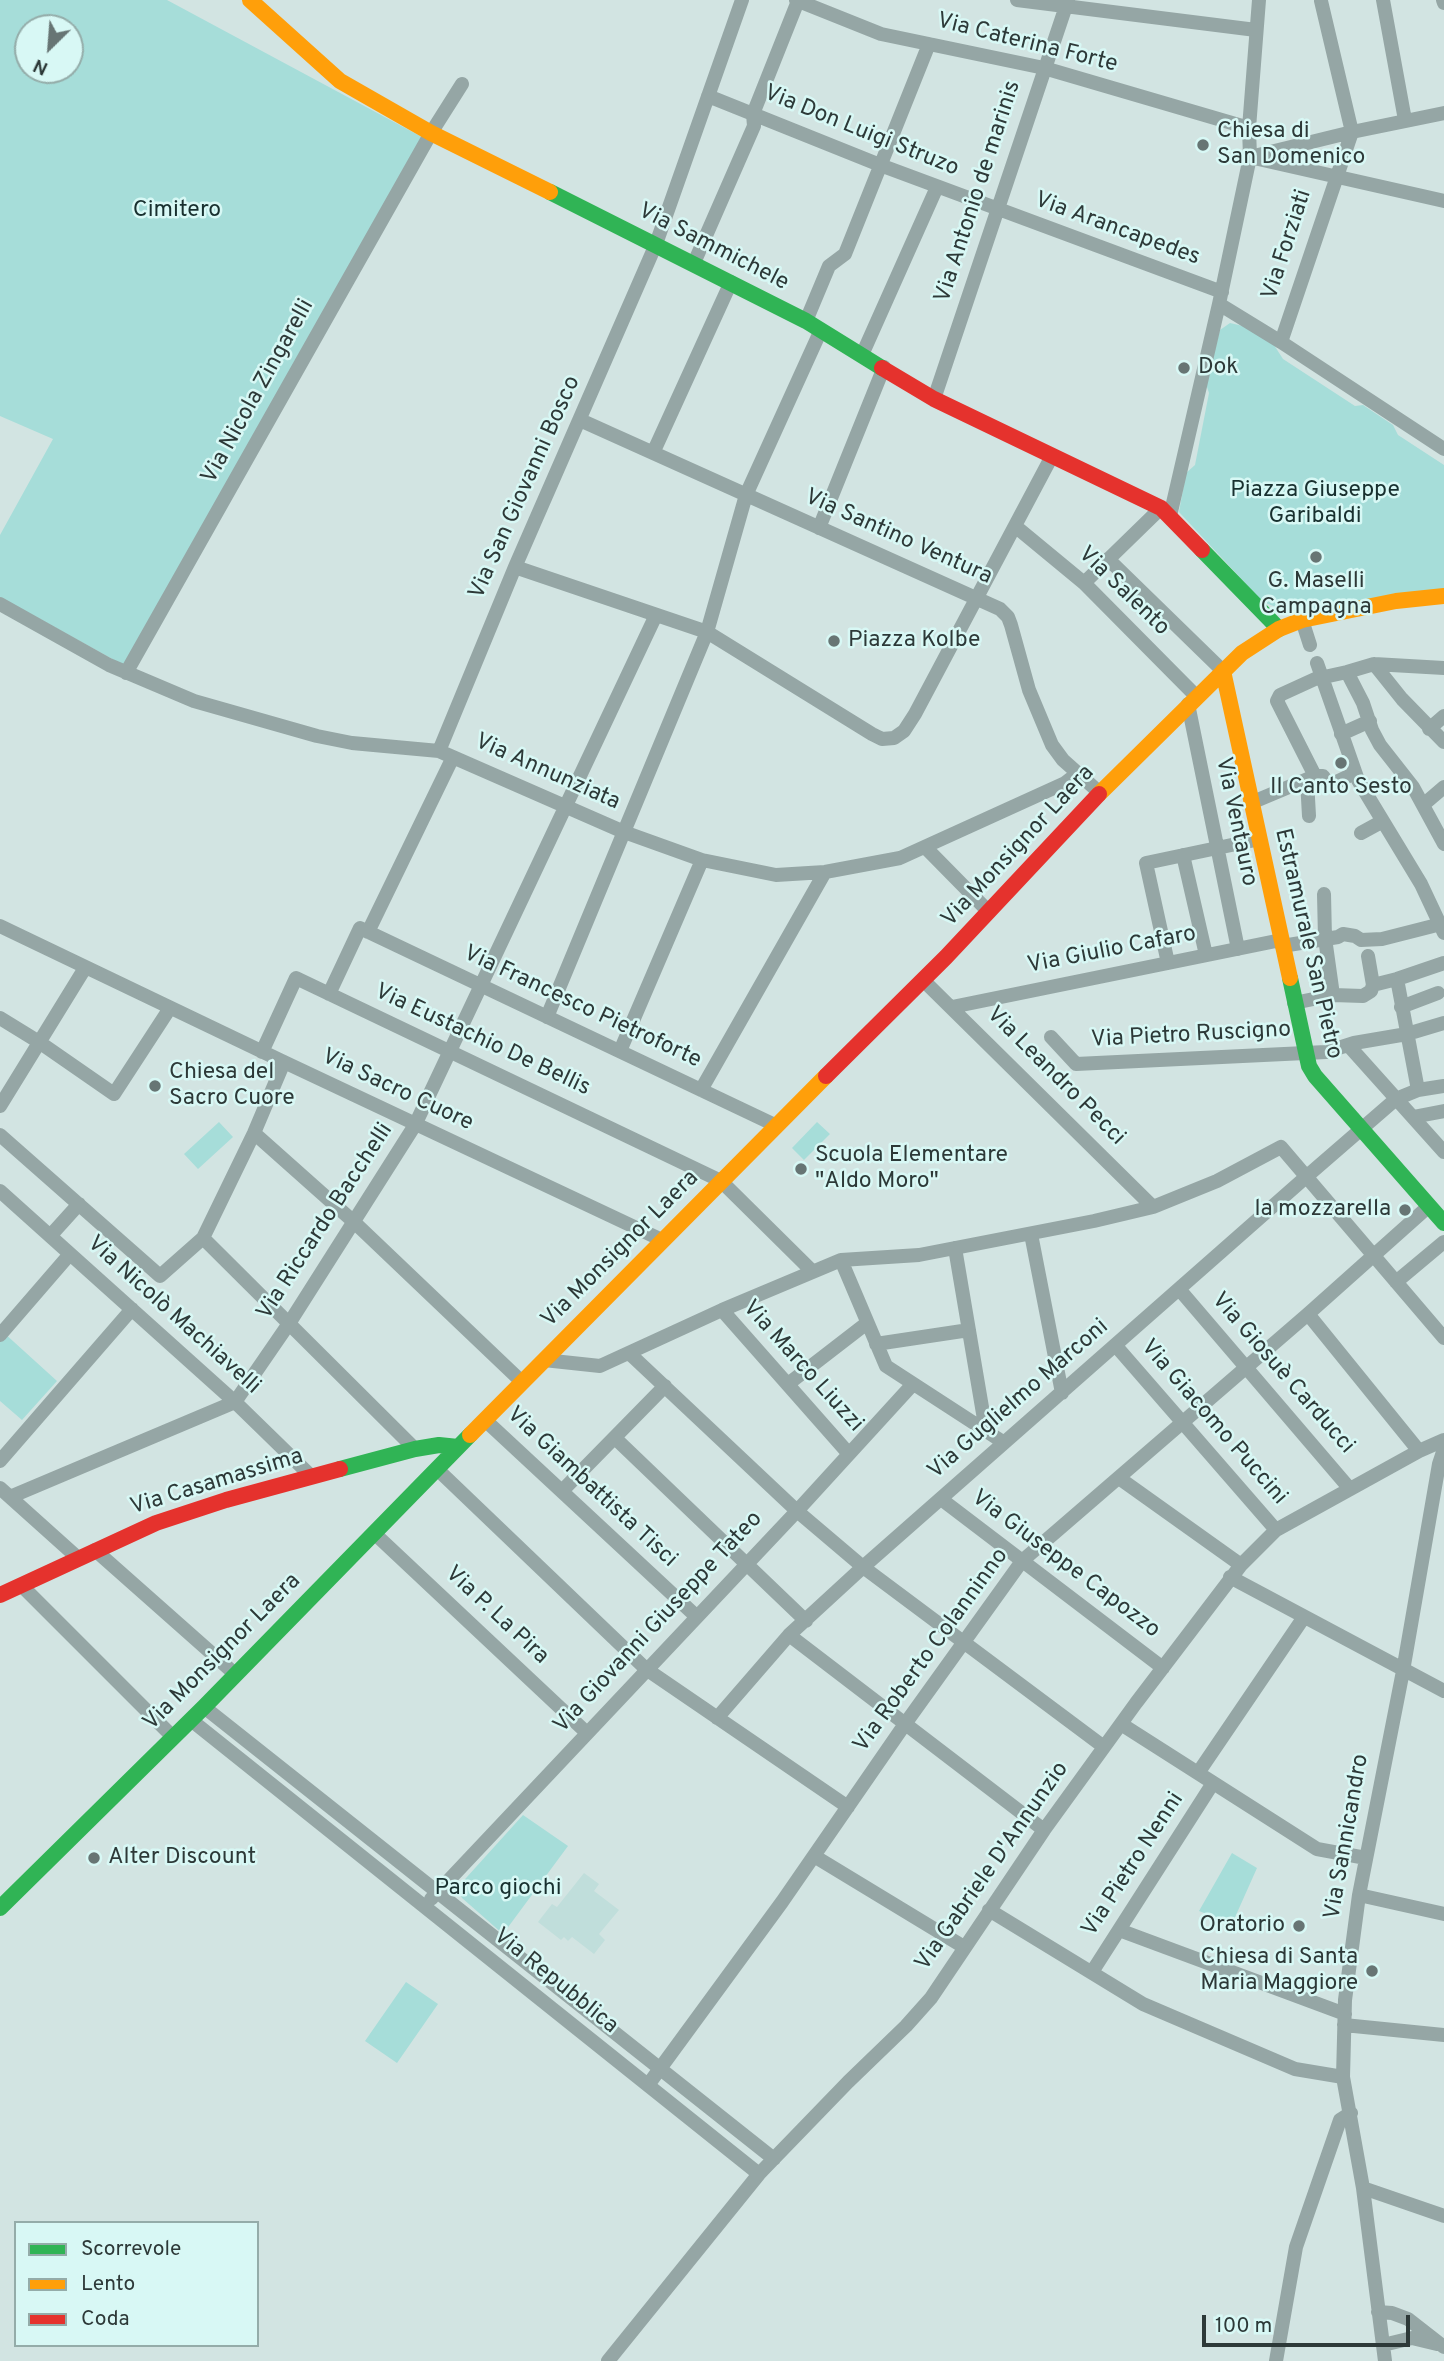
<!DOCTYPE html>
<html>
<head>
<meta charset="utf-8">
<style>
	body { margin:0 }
	#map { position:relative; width:1444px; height:2361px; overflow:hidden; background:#d2e4e2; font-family:Overpass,sans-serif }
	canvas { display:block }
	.legend { position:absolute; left:14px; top:2221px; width:245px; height:126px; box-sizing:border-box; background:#d8f8f5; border:2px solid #94aca9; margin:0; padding:9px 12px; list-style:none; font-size:21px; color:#2d3938 }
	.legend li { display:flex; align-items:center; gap:14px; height:35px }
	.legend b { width:35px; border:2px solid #94aca9 }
	.north { position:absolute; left:14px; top:14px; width:70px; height:70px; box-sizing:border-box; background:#d8f8f5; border:2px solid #94aca9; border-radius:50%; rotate:205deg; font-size:19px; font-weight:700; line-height:28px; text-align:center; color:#2d3938 }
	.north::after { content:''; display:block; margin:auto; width:24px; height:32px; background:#677574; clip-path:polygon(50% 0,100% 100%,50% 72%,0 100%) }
	.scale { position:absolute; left:1202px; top:2315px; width:208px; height:32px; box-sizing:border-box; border:4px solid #2d3938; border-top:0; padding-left:9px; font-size:21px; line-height:24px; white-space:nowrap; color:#2d3938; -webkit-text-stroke:5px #d8f8f5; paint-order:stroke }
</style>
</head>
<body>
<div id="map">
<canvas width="1444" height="2361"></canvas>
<ul class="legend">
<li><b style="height:9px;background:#30b455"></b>Scorrevole</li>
<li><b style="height:9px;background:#ff9f0a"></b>Lento</li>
<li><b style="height:9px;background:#e5322d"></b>Coda</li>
</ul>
<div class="north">N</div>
<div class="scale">100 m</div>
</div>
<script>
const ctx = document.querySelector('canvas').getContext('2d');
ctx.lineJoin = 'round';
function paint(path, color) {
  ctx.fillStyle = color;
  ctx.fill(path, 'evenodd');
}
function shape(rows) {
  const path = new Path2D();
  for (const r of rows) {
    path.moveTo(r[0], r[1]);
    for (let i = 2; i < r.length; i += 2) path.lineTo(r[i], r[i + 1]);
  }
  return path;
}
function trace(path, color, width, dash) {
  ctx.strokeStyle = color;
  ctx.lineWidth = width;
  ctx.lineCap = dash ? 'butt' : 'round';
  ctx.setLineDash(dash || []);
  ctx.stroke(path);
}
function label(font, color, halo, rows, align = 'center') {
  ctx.font = font + ' Overpass,sans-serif';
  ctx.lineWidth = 5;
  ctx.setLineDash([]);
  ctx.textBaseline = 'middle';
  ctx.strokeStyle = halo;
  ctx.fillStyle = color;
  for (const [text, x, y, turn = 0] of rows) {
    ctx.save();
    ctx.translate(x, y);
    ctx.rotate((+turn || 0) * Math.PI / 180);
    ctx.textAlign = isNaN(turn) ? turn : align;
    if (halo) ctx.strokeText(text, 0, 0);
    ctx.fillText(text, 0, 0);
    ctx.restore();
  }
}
paint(shape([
	[584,1873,599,1884,594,1891,619,1910,599,1934,605,1940,594,1954,572,1937,568,1941,564,1937,561,1940,538,1922,552,1904,557,1907]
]), '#c0dedb');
paint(shape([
	[0,0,167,0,422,137,125,666,0,597,0,535,53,439,0,416],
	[28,28,70,28,70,70,28,70],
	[1230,323,1243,326,1274,345,1283,359,1355,406,1363,405,1393,425,1398,435,1444,465,1444,590,1304,615,1289,612,1263,602,1179,512,1186,473,1195,465,1209,393,1206,384,1220,330],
	[219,1122,233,1137,198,1169,184,1154],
	[817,1122,830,1134,804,1160,792,1148],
	[3,1332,57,1381,22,1420,0,1401,0,1335],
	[523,1815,568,1846,503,1934,462,1898,457,1888],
	[1232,1853,1257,1868,1232,1924,1199,1911],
	[406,1982,438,2004,397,2063,365,2041]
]), '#a6ddd9');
trace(shape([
	[796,0,881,34,1044,68,1249,128],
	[1017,0,1256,30],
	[1383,0,1405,120],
	[1443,0,1444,3],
	[708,96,880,165,1222,292],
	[1250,157,1352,132,1444,113],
	[1254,158,1444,201],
	[694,263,754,126,753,114,798,1],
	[1219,304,1281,342,1444,449],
	[806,321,829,266,845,254,929,44],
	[1281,342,1352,132,1321,1],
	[862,355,937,187],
	[934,399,1068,0],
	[580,420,1000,609,1008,617,1011,625,1029,690,1052,745,1063,760,1100,793],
	[653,453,731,282],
	[1170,516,1219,304,1250,157,1249,128,1259,0],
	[1015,526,1084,583,1196,696],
	[819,528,884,367],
	[1108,559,1223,671],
	[515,567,707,632,872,734,882,739,894,738,904,731,915,714,1052,456],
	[1084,583,1161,508],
	[0,604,109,665,194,701,317,736,352,743,439,751,624,832,702,860,776,875,825,872,900,858,1065,783,1078,773],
	[1302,620,1310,645],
	[1317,663,1358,780,1421,884,1444,933],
	[1374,664,1402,699,1444,742],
	[1347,672,1363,703,1372,730,1380,745,1413,787,1444,844],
	[126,673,431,133,462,84],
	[1188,704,1238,949],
	[1429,729,1444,716],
	[1341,734,1370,721],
	[439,751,515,567,656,244,742,0],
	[1315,776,1277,701,1280,695,1315,679,1347,672,1374,664,1444,668],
	[1307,780,1309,816],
	[1253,802,1315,776,1323,776,1328,783,1332,784,1355,773],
	[1423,805,1444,787],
	[1361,833,1383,821],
	[925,847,989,912],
	[1183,855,1206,955],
	[1324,894,1325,938,1333,995],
	[0,926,284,1062,662,1240],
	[368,932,453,757],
	[1282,946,1338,937,1343,934,1355,936,1361,940,1382,939,1441,924],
	[1368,956,1373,985],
	[1168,963,1146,863,1260,839],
	[1397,979,1418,1090],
	[923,980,1153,1207],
	[329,994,360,928,777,1126],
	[1294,1003,1333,995,1363,996,1371,991,1373,985,1397,979,1444,963],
	[952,1007,1281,940],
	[1401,1007,1438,993],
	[547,1017,707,632,746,495,821,330],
	[0,1018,39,1042,114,1094,170,1008],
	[1051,1037,1076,1064,1326,1052,1354,1043,1407,1034,1444,1023],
	[1349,1046,1444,1152],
	[620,1051,702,860],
	[262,1052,296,978,721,1181,812,1271],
	[701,1090,825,872],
	[0,1106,85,968],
	[1413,1117,1444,1111],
	[254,1133,354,1222,522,1382],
	[0,1135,160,1276,203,1238,254,1133,284,1062],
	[0,1191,235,1402,312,1477],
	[1031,1234,1062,1393],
	[51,1235,79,1204],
	[203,1238,415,1449],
	[955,1248,986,1431],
	[841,1260,886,1366,1003,1442],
	[1396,1282,1444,1242],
	[1179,1289,1350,1489],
	[722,1310,849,1454],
	[1308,1314,1419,1451],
	[0,1335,70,1254],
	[876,1344,969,1330],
	[1116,1346,1276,1530],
	[629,1353,797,1511,863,1567,1104,1747],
	[544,1360,600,1366,722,1310,841,1260,919,1255,1094,1221,1153,1207,1217,1181,1281,1147,1444,1338],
	[788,1384,867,1323],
	[485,1420,697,1617],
	[615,1438,806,1621],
	[0,1461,132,1309],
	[437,1469,646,1669,848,1807],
	[1119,1478,1241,1565],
	[0,1488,78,1558],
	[562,1491,665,1386],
	[10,1497,235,1402,290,1322,415,1125,656,615],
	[941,1499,1163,1668],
	[374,1533,587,1733],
	[95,1550,235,1674],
	[1230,1577,1444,1691],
	[21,1585,173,1737],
	[789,1635,1044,1830],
	[204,1707,774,2159],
	[717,1718,789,1635,863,1567,1306,1177,1396,1099,1418,1090,1444,1086],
	[191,1720,759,2174],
	[1121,1724,1317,1849,1366,1858],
	[1198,1773,1304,1617],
	[814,1856,964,1947],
	[1359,1895,1444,1914],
	[431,1899,797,1511,913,1384],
	[989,1910,1143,2004,1295,2069,1343,2077],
	[1119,1930,1345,2014],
	[1092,1972,1213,1783],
	[1344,2025,1444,2035],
	[648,2085,782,1902,905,1724,1022,1561,1308,1314,1429,1206],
	[1363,2188,1444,2216],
	[1378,2312,1392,2313,1408,2319,1444,2347],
	[1383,2345,1412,2338,1437,2344],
	[608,2361,759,2174,848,2082,906,2026,931,1998,1044,1830,1136,1703,1241,1565,1276,1530,1419,1451,1444,1440],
	[1276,2361,1296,2247,1340,2120,1351,2113],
	[1385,2361,1363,2188,1343,2077,1345,2000,1359,1895,1403,1671,1439,1464,1444,1449]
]), '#95a6a5', 14);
trace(shape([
	[550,192,806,321,882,368],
	[1202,550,1279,629],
	[1290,978,1309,1066,1315,1076,1444,1223],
	[340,1469,415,1449,439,1445,458,1447],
	[0,1908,204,1707,470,1435]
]), '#30b455', 16);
trace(shape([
	[250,0,340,81,431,133,550,192],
	[1223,671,1290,978],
	[1099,794,1242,653,1279,629,1302,620,1396,601,1444,596],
	[470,1435,826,1076]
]), '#ff9f0a', 16);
trace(shape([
	[882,368,934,399,1161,508,1202,550],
	[826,1076,946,957,1099,794],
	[0,1595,156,1523,226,1500,340,1469]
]), '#e5322d', 16);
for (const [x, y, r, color] of [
	[1203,145,7,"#677574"],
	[1184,368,7,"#677574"],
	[1316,557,7,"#677574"],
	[834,641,7,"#677574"],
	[1341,763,7,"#677574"],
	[155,1086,7,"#677574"],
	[801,1169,7,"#677574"],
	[1405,1210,7,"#677574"],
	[94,1858,7,"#677574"],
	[1299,1926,7,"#677574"],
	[1372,1971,7,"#677574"]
]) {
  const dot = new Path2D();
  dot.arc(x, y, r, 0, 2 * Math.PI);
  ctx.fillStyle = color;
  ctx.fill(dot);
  trace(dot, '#d8f8f5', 2.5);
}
label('23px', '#2d3938', '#d8f8f5', [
	["Via Caterina Forte",1027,44,14],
	["Via Don Luigi Struzo",861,132,22],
	["Via Antonio de marinis",979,192,-72],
	["Via Arancapedes",1117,230,20],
	["Via Forziati",1288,245,-72],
	["Via Sammichele",713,248,27],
	["Via Nicola Zingarelli",259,392,-61],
	["Via San Giovanni Bosco",526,488,-66],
	["Via Santino Ventura",898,538,24],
	["Via Salento",1123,592,44],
	["Via Annunziata",547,773,24],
	["Via Ventauro",1235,822,78],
	["Via Monsignor Laera",1019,847,-47],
	["Estramurale San Pietro",1307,944,77],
	["Via Giulio Cafaro",1112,951,-11],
	["Via Francesco Pietroforte",582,1008,25],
	["Via Pietro Ruscigno",1191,1036,-3],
	["Via Eustachio De Bellis",482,1041,25],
	["Via Leandro Pecci",1055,1077,45],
	["Via Sacro Cuore",397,1091,25],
	["Via Riccardo Bacchelli",326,1222,-57],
	["Via Monsignor Laera",621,1250,-45],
	["Via Nicolò Machiavelli",173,1316,42],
	["Via Marco Liuzzi",802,1367,48],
	["Via Giosuè Carducci",1282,1374,49],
	["Via Guglielmo Marconi",1019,1400,-41],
	["Via Giacomo Puccini",1213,1423,49],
	["Via Casamassima",217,1483,-17],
	["Via Giambattista Tisci",591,1488,43],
	["Via Giuseppe Capozzo",1065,1565,37],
	["Via P. La Pira",496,1616,43],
	["Via Giovanni Giuseppe Tateo",659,1623,-47],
	["Via Roberto Colanninno",932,1651,-54],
	["Via Monsignor Laera",223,1653,-45],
	["Via Sannicandro",1348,1837,-80],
	["Via Pietro Nenni",1134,1865,-57],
	["Via Gabriele D'Annunzio",993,1867,-55],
	["Via Repubblica",555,1982,39]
]);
label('23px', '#2d3938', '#d8f8f5', [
	["Chiesa di",1217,132],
	["San Domenico",1217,158],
	["Dok",1198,368],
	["G. Maselli",1316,582,"center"],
	["Campagna",1316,608,"center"],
	["Piazza Kolbe",848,641],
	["Il Canto Sesto",1341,788,"center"],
	["Chiesa del",169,1073],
	["Sacro Cuore",169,1099],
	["Scuola Elementare",815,1156],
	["\"Aldo Moro\"",815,1182],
	["la mozzarella",1391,1210,"right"],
	["Alter Discount",108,1858],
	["Oratorio",1285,1926,"right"],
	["Chiesa di Santa",1358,1958,"right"],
	["Maria Maggiore",1358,1984,"right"]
], 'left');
label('23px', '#18302f', '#d8f8f5', [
	["Cimitero",177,211],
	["Piazza Giuseppe",1315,491],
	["Garibaldi",1315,517],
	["Parco giochi",498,1889]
]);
</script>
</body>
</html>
